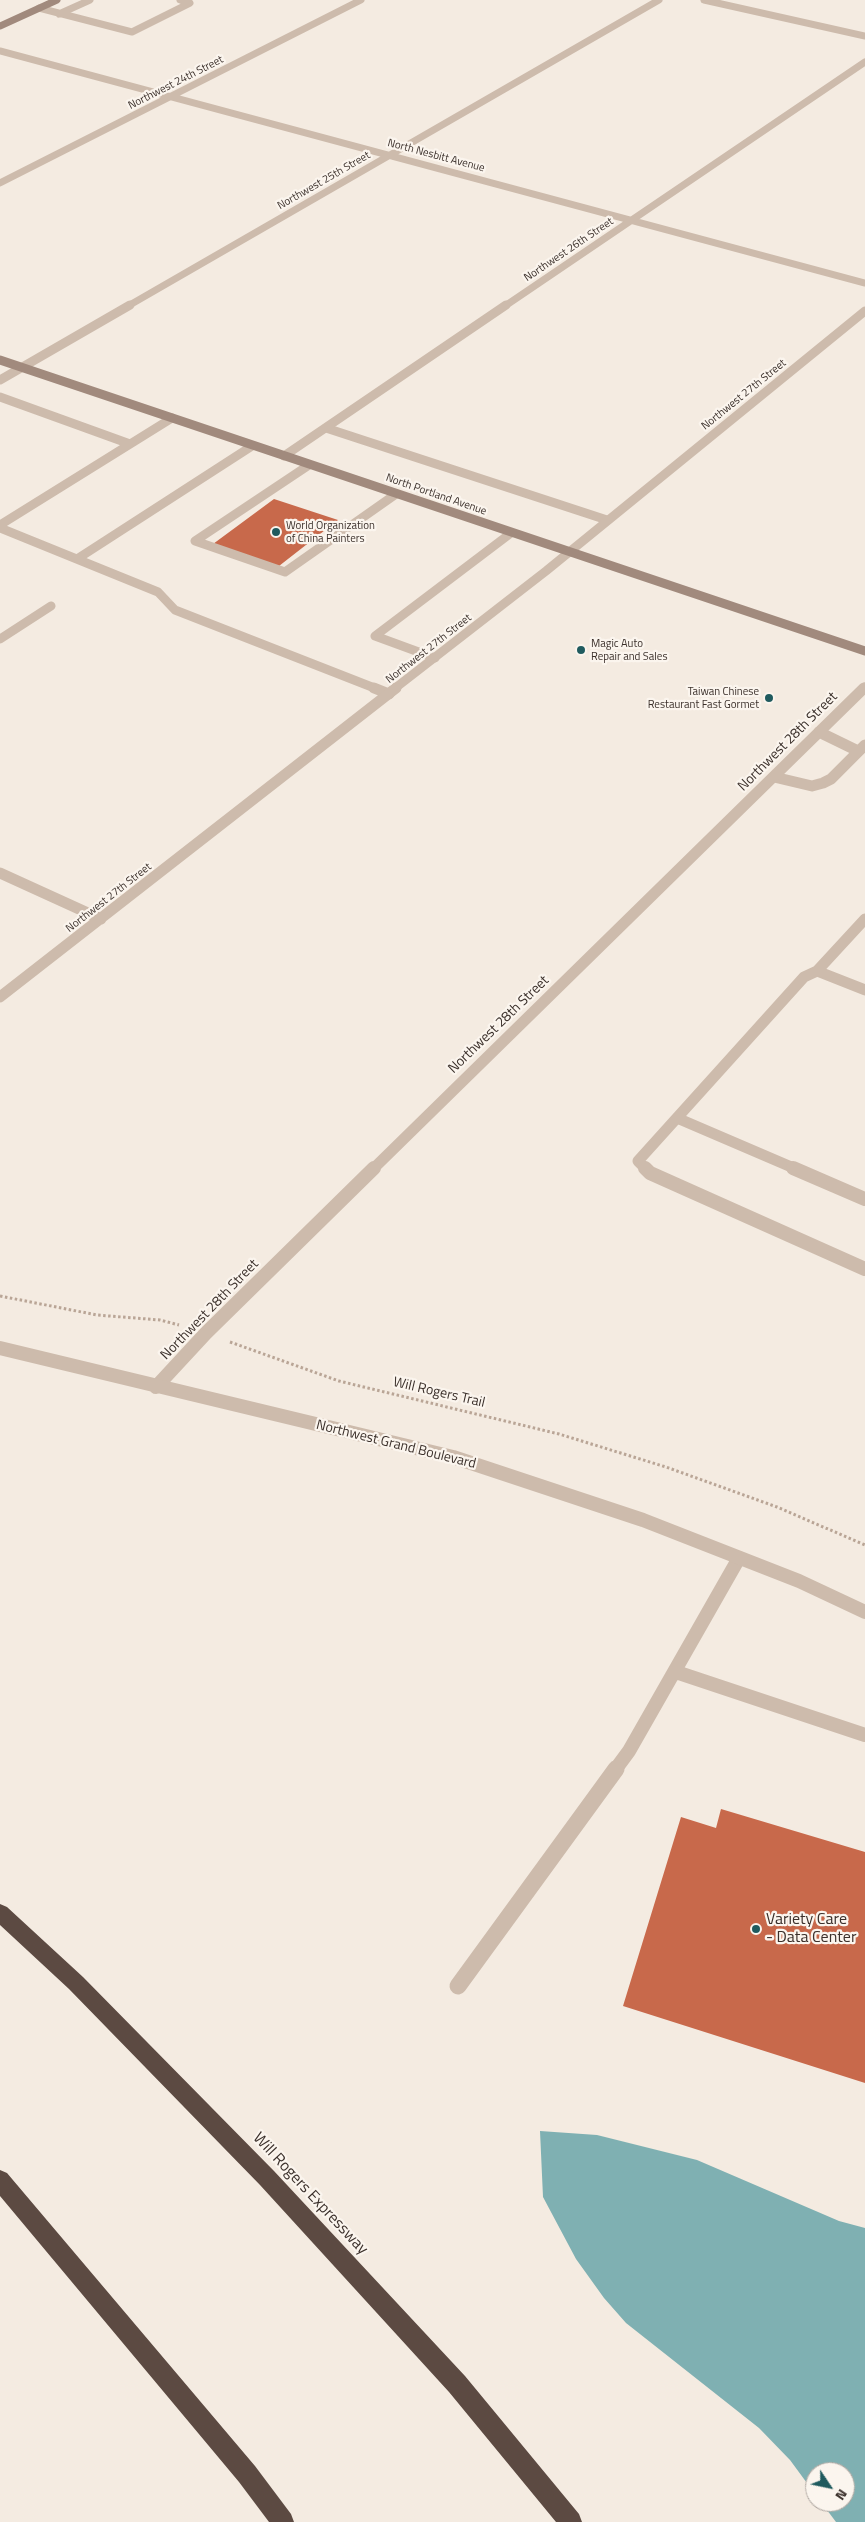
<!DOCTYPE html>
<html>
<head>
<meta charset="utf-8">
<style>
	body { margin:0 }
	#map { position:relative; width:865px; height:2522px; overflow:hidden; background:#f4ebe1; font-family:"Titillium Web",sans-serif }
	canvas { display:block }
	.north { position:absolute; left:805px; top:2462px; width:50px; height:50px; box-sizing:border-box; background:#fbf5ee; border:1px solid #aea6a0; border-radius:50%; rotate:124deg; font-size:14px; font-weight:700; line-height:20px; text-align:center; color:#3b302b }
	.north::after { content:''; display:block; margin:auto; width:18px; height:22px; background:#1f5a5e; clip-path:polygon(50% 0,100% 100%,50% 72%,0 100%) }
</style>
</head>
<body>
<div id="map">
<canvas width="865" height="2522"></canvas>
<div class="north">N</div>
</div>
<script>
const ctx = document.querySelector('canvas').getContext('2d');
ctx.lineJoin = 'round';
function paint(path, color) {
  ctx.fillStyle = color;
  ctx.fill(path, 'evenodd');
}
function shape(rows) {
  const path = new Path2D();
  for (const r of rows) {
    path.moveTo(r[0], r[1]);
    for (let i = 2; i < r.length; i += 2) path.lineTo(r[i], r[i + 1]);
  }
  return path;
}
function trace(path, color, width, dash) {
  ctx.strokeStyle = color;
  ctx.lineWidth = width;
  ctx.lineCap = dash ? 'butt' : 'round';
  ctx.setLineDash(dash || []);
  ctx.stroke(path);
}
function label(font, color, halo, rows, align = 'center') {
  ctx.font = font + ' "Titillium Web",sans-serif';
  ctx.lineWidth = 4.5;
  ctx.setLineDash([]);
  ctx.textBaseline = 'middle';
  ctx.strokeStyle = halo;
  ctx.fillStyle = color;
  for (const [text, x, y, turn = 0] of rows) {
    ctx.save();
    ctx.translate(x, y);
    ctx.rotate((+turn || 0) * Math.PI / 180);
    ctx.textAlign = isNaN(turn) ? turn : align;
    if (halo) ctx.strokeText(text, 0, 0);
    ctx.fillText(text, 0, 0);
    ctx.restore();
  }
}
paint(shape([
	[540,2131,597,2135,697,2160,839,2221,865,2228,865,2522,836,2522,821,2502,845,2502,845,2472,815,2472,815,2494,790,2460,759,2428,626,2323,604,2298,576,2259,543,2197]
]), '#7fb0b2');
paint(shape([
	[274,499,338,520,279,566,213,544],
	[721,1809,865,1852,865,2083,623,2006,681,1817,716,1828]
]), '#c8694b');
trace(shape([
	[0,1296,97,1315,160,1320,179,1325],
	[230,1342,339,1381,559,1434,666,1467,777,1507,865,1545]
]), '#b9a596', 3, [2.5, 2.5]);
trace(shape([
	[39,8,132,32,190,3,180,0],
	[59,14,90,0]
]), '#cdbbac', 7);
trace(shape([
	[0,397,130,444],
	[326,428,607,520],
	[309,465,195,541,285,572,396,494],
	[0,525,172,418],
	[0,528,158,592,175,610,377,689],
	[77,559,252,446],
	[435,658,375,636,511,533]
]), '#cdbbac', 9);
trace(shape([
	[374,688,389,694],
	[819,732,858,751],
	[774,777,812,786,823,783,831,779,865,745],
	[817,971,865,919],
	[677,1118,796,1169],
	[646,1169,638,1161,804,977,817,971,865,990]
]), '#cdbbac', 11);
trace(shape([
	[645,1168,650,1173,865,1269],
	[793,1168,865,1199],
	[676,1672,865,1735],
	[615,1770,629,1751,739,1558]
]), '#cdbbac', 14);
trace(shape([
	[458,1986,616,1769]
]), '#cdbbac', 17);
trace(shape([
	[704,0,865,36],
	[0,51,865,283],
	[0,183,361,0],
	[128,306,659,0],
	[505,306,865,62]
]), '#cdbbac', 7);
trace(shape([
	[0,380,130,305],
	[284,456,506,305],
	[0,639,51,606],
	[394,689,546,571,865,311],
	[863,689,865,687]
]), '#cdbbac', 9);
trace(shape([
	[0,873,101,919],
	[0,997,396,688],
	[373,1169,864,688]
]), '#cdbbac', 11);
trace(shape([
	[156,1387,206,1333,374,1168]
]), '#cdbbac', 14);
trace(shape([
	[0,1348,453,1457,643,1520,799,1581,865,1612]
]), '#cdbbac', 14);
trace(shape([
	[0,26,57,0]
]), '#a18a7d', 7);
trace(shape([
	[0,360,865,651]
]), '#a18a7d', 9);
paint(shape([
	[0,1904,7,1907,83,1977,274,2171,465,2376,579,2514,582,2522,556,2522,449,2392,260,2185,69,1989,0,1925,0,1904],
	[0,2170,7,2173,255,2466,291,2514,294,2522,269,2522,239,2482,0,2196,0,2170]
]), '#5c4a42');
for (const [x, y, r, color] of [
	[276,532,5,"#1f5a5e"],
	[581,650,5,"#1f5a5e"],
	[769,698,5,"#1f5a5e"],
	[756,1929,5,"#1f5a5e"]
]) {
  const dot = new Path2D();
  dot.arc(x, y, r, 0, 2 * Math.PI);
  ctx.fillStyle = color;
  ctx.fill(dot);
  trace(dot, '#fbf5ee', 2);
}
label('11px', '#3b302b', '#fbf5ee', [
	["Northwest 24th Street",176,83,-27],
	["North Nesbitt Avenue",436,156,15],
	["Northwest 25th Street",324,181,-30],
	["Northwest 26th Street",569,250,-34],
	["Northwest 27th Street",744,395,-39],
	["North Portland Avenue",436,495,19],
	["Northwest 27th Street",429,649,-38],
	["Northwest 27th Street",109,898,-38]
]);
label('11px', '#3b302b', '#fbf5ee', [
	["World Organization",286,526],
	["of China Painters",286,539],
	["Magic Auto",591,644],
	["Repair and Sales",591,657],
	["Taiwan Chinese",759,692,"right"],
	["Restaurant Fast Gormet",759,705,"right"]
], 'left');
label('14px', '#3b302b', '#fbf5ee', [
	["Northwest 28th Street",788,742,-45],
	["Northwest 28th Street",499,1025,-44],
	["Northwest 28th Street",210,1310,-46],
	["Will Rogers Trail",439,1393,13],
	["Northwest Grand Boulevard",396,1445,14]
]);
label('16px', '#3b302b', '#fbf5ee', [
	["Variety Care",766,1920],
	["- Data Center",766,1938]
], 'left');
label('16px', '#3b302b', '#fbf5ee', [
	["Will Rogers Expressway",310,2194,47]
]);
</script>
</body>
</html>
